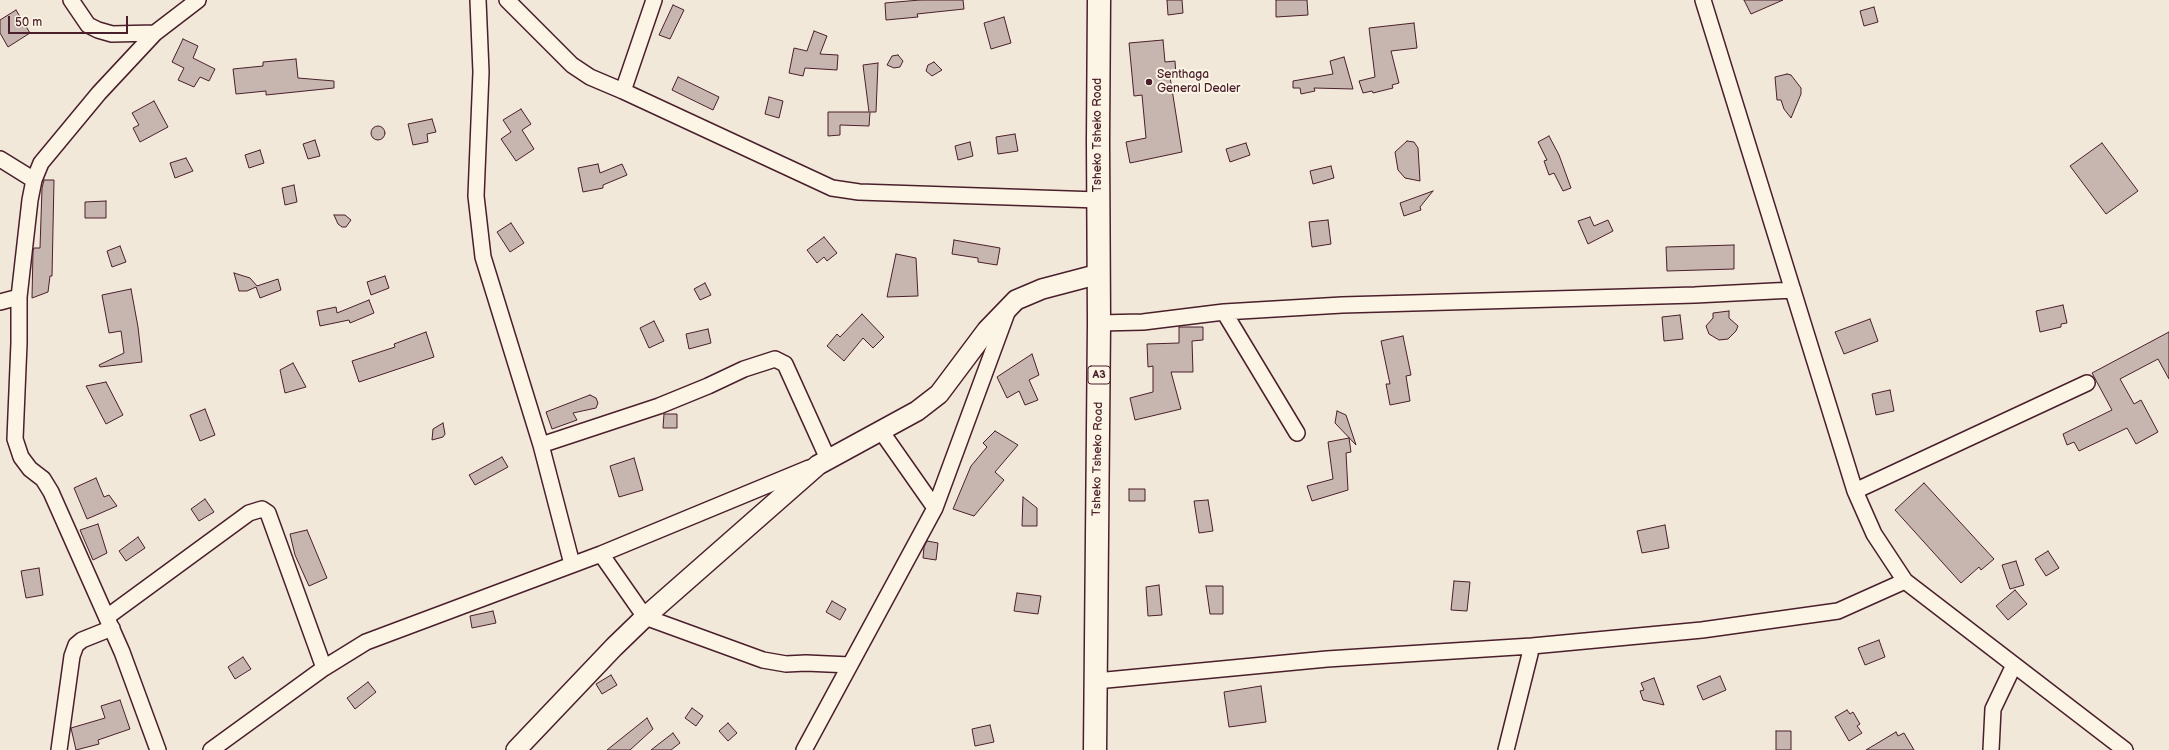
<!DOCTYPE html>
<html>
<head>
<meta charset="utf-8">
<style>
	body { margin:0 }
	#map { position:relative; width:2169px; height:750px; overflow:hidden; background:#f1e8da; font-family:"Balsamiq Sans",sans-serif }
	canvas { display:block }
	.scale { position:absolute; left:8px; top:16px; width:120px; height:18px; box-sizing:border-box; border:2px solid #4a1f2b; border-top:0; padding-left:5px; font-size:12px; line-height:14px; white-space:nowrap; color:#4a1f2b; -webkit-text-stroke:3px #fcf5e5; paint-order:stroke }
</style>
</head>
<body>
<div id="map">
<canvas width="2169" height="750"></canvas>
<div class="scale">50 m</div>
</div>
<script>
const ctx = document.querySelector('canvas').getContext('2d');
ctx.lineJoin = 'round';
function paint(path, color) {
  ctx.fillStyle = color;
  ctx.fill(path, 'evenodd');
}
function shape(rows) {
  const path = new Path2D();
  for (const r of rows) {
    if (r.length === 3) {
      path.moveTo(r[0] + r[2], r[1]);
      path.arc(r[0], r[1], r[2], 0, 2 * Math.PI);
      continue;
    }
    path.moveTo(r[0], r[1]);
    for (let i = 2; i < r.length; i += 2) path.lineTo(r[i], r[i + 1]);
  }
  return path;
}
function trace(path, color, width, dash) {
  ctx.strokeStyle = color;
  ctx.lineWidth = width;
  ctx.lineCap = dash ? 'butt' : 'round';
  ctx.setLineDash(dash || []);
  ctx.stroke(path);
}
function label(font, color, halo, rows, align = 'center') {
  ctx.font = font + ' "Balsamiq Sans",sans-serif';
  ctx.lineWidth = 4;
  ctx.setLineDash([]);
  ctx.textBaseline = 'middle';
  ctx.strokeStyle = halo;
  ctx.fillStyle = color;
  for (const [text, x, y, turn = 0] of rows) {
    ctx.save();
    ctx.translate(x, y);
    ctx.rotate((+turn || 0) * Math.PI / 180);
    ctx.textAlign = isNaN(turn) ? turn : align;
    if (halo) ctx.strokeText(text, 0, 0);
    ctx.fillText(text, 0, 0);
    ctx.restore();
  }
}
const building = shape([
	[920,0,963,0,964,9,917,14,918,17,886,20,885,3,920,0],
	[1167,0,1182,0,1183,13,1168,15,1167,0],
	[1276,0,1307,0,1308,15,1276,17,1276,0],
	[1744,0,1783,0,1751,14,1744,0],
	[673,5,684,10,670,39,659,35,673,5],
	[1874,7,1878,22,1864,26,1860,11,1874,7],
	[16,10,30,33,8,47,0,33,0,20,16,10],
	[1004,17,1011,43,991,49,984,23,1004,17],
	[1414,23,1417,48,1391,51,1399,83,1392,85,1393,88,1373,93,1372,91,1363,93,1359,81,1375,77,1369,28,1414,23],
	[814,31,827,36,820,54,838,55,837,70,805,68,803,76,789,73,794,48,807,51,814,31],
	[183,39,198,46,193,58,215,69,209,81,200,77,194,87,178,80,184,68,172,62,183,39],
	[1163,40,1165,62,1175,61,1176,76,1170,77,1182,152,1130,163,1126,142,1146,138,1142,95,1134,96,1129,43,1163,40],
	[898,55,903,61,900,67,894,68,887,65,892,56,898,55],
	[1344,57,1353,89,1314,88,1315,91,1301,94,1300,88,1293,88,1293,81,1333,74,1330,61,1344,57],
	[296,59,298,78,334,81,334,88,266,95,266,91,236,94,233,69,263,66,263,62,296,59],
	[934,62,942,70,932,76,926,71,928,65,934,62],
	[878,63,876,112,870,112,869,126,840,125,840,135,828,136,828,112,869,112,863,65,878,63],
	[1787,74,1791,75,1801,88,1801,94,1791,118,1784,109,1781,100,1777,100,1775,77,1787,74],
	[678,77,719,97,713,110,672,90,678,77],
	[769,97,783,101,779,118,765,114,769,97],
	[154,101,168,127,140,142,133,128,139,125,132,113,154,101],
	[521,109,531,124,522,130,534,149,516,161,501,139,511,132,503,120,521,109],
	[432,119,436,132,427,134,428,142,413,145,408,124,432,119],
	[378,133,7],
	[1015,134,1018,151,998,154,996,137,1015,134],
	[1549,136,1559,155,1571,188,1563,191,1554,173,1549,175,1544,161,1547,160,1538,142,1549,136],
	[315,140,320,156,308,159,303,144,315,140],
	[1407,141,1414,142,1418,148,1420,181,1405,178,1398,170,1395,152,1407,141],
	[970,142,973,156,958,160,955,146,970,142],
	[1246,143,1250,155,1230,162,1226,149,1246,143],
	[2102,143,2138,191,2106,214,2070,166,2102,143],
	[260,150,264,163,249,168,245,155,260,150],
	[186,158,193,171,175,178,170,163,186,158],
	[598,164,600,173,622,164,627,175,603,185,603,188,583,192,578,168,598,164],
	[1331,166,1334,178,1313,184,1310,171,1331,166],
	[44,180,54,180,52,276,50,276,48,292,32,298,33,251,34,248,40,248,42,188,44,180],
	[294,185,297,202,285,205,282,188,294,185],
	[1433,191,1420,207,1421,210,1404,216,1400,203,1433,191],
	[106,201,106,218,85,218,85,202,106,201],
	[334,215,345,215,351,220,346,227,342,227,338,224,334,215],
	[1590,217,1594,226,1608,220,1613,231,1588,244,1578,221,1590,217],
	[1328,220,1331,244,1312,247,1309,222,1328,220],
	[511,223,524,243,510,252,497,232,511,223],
	[824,237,837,253,827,261,824,257,817,263,807,250,824,237],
	[954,240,1000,248,997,265,978,262,978,258,952,254,954,240],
	[1734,245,1734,269,1667,271,1666,247,1734,245],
	[120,246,126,262,112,267,107,251,120,246],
	[896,254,916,258,918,296,887,297,896,254],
	[234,273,250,278,257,286,278,279,281,290,260,298,256,287,247,291,239,291,234,273],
	[385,276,389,288,371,295,367,282,385,276],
	[705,283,711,295,700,300,694,289,705,283],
	[131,289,138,327,142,362,100,367,99,365,124,353,121,331,109,333,102,295,131,289],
	[369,300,374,313,350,323,349,320,320,326,317,311,336,307,337,313,369,300],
	[2063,305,2067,323,2061,324,2061,327,2040,332,2036,311,2063,305],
	[1729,311,1729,318,1738,326,1736,331,1728,339,1719,340,1709,334,1706,326,1713,318,1713,313,1729,311],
	[862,314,884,337,873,348,863,338,844,361,827,346,837,334,840,337,862,314],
	[1680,315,1683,339,1664,341,1662,317,1680,315],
	[1870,319,1878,341,1844,354,1835,332,1870,319],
	[654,321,664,341,649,348,640,328,654,321],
	[1179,327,1203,327,1203,340,1192,341,1193,372,1171,372,1181,409,1135,420,1130,398,1153,392,1153,366,1148,367,1147,344,1179,343,1179,327],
	[708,329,711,343,689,349,686,334,708,329],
	[426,332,434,357,359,382,352,361,395,347,394,344,426,332],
	[2169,332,2169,379,2158,359,2120,379,2134,404,2141,400,2158,432,2136,444,2127,428,2079,451,2074,442,2067,445,2063,434,2112,410,2092,373,2169,332],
	[1403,336,1411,375,1406,376,1410,401,1390,405,1386,384,1390,384,1381,341,1403,336],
	[1032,354,1039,375,1029,380,1038,400,1025,405,1019,391,1007,398,997,377,1032,354],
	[293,363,306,387,285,393,280,370,293,363],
	[106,382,123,415,106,424,86,386,106,382],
	[1890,390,1894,411,1876,415,1872,394,1890,390],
	[590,395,596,398,598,403,596,408,573,413,577,420,552,429,546,412,590,395],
	[205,409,215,435,200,441,190,415,205,409],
	[1337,411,1346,415,1356,445,1335,423,1337,411],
	[664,414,677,414,677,428,663,428,664,414],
	[443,423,445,434,443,437,432,440,433,429,443,423],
	[995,431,1018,445,995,472,1004,480,974,516,953,509,971,466,987,447,983,443,995,431],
	[1349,438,1351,452,1346,453,1348,490,1312,501,1307,486,1333,479,1328,442,1349,438],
	[502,457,508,467,475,485,469,475,502,457],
	[634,458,643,490,619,497,610,466,634,458],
	[96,478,104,497,109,495,117,506,87,519,74,488,96,478],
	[1924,483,1994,559,1981,570,1979,567,1961,583,1895,510,1924,483],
	[1129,489,1145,489,1145,501,1129,501,1129,489],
	[1023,497,1037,508,1037,526,1022,526,1023,497],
	[205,499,214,512,199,521,191,509,205,499],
	[1208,500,1213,531,1199,533,1194,501,1208,500],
	[98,524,107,553,93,560,80,530,98,524],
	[1665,525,1669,548,1642,553,1637,531,1665,525],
	[307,530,327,578,309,586,295,555,290,534,307,530],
	[138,537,145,548,126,561,119,551,138,537],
	[927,541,938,543,936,560,923,558,924,547,927,541],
	[2048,551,2059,568,2046,576,2035,559,2048,551],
	[2016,561,2024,585,2010,589,2002,565,2016,561],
	[39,568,43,595,26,598,21,571,39,568],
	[1454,581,1470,582,1467,611,1451,610,1454,581],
	[1159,585,1162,615,1148,616,1146,587,1159,585],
	[1206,586,1223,586,1223,614,1210,614,1206,586],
	[2015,590,2027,604,2008,620,1996,606,2015,590],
	[1017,593,1041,596,1038,614,1014,611,1017,593],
	[832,601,846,609,840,620,826,612,832,601],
	[493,611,496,623,472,628,470,616,493,611],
	[1879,640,1885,657,1865,665,1858,648,1879,640],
	[243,657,251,669,235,679,228,667,243,657],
	[611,675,617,685,602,694,596,684,611,675],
	[1720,676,1726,690,1703,700,1697,686,1720,676],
	[1654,678,1664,705,1643,700,1640,691,1644,690,1641,683,1654,678],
	[368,682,376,692,355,709,347,698,368,682],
	[1261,686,1266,722,1229,727,1224,692,1261,686],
	[120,700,130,729,98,740,99,744,76,750,71,728,105,718,101,706,120,700],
	[692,708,703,716,696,726,685,718,692,708],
	[1847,710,1850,714,1853,712,1860,724,1857,726,1862,733,1849,741,1835,717,1847,710],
	[647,718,653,729,630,750,607,750,647,718],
	[728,723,737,733,728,741,719,731,728,723],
	[990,725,994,742,975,746,972,729,990,725],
	[1776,731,1791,731,1791,750,1776,750,1776,731],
	[1896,732,1898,736,1904,733,1914,750,1866,750,1896,732],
	[673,733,680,743,671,750,651,750,673,733]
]);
paint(building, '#c7b6af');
trace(building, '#4a1f2b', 1);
const minor = shape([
	[71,0,88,25,98,30,112,34,155,33],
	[478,0,481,72,476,196,483,257,541,445,572,564],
	[507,0,572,65,590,77,623,91,832,188,859,192,1098,200],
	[1703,0,1855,491,1874,534,1905,581,2125,750],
	[623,91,654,0],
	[0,159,34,180],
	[0,302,19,297],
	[1224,312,1297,433],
	[1099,323,1143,322,1224,312,1342,305,1695,295,1793,290],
	[881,431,935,508],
	[541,445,659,406,708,386,744,369,775,359,785,364,828,459],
	[1855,491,2087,383],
	[601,554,645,617,763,660,786,664,806,663,850,665],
	[107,617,249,513,262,509,268,513,324,668],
	[1096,681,1327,659,1532,646,1702,630,1838,611,1905,581],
	[59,750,72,656,76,645,82,640,112,628],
	[158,750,122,652,51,492,43,479,30,469,21,457,15,439,19,343,19,297,30,200,34,180,41,163,99,93,155,33,198,0],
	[211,750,324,668,366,642,601,554,809,468],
	[804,750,935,508,1008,310],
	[1506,750,1532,646],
	[1991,750,1993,709,2014,665]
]);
const tertiary = shape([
	[516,750,614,647,645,617,818,465,917,411,939,394,987,330,1016,300,1042,289,1099,274]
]);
const trunk = shape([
	[1095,750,1099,323,1098,141,1099,0]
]);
trace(minor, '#4a1f2b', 18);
trace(tertiary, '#4a1f2b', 22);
trace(trunk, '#4a1f2b', 25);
trace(minor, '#fcf5e5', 15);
trace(tertiary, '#fcf5e5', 19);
trace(trunk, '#fcf5e5', 22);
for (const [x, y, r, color] of [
	[1149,82,4,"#4a1f2b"]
]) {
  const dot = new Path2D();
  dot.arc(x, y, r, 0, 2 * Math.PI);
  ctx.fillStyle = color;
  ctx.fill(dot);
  trace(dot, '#fcf5e5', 1.5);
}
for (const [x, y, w] of [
	[1099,375,22]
]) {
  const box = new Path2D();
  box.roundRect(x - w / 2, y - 9, w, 18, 3);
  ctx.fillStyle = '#fcf5e5';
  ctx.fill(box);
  trace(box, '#4a1f2b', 1);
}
label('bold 11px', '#4a1f2b', null, [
	["A3",1099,375]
]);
label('12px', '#4a1f2b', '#fcf5e5', [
	["Senthaga",1157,75],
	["General Dealer",1157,89]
], 'left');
label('12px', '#4a1f2b', '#fcf5e5', [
	["Tsheko Tsheko Road",1098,135,-90],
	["Tsheko Tsheko Road",1098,459,-89]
]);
</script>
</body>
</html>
